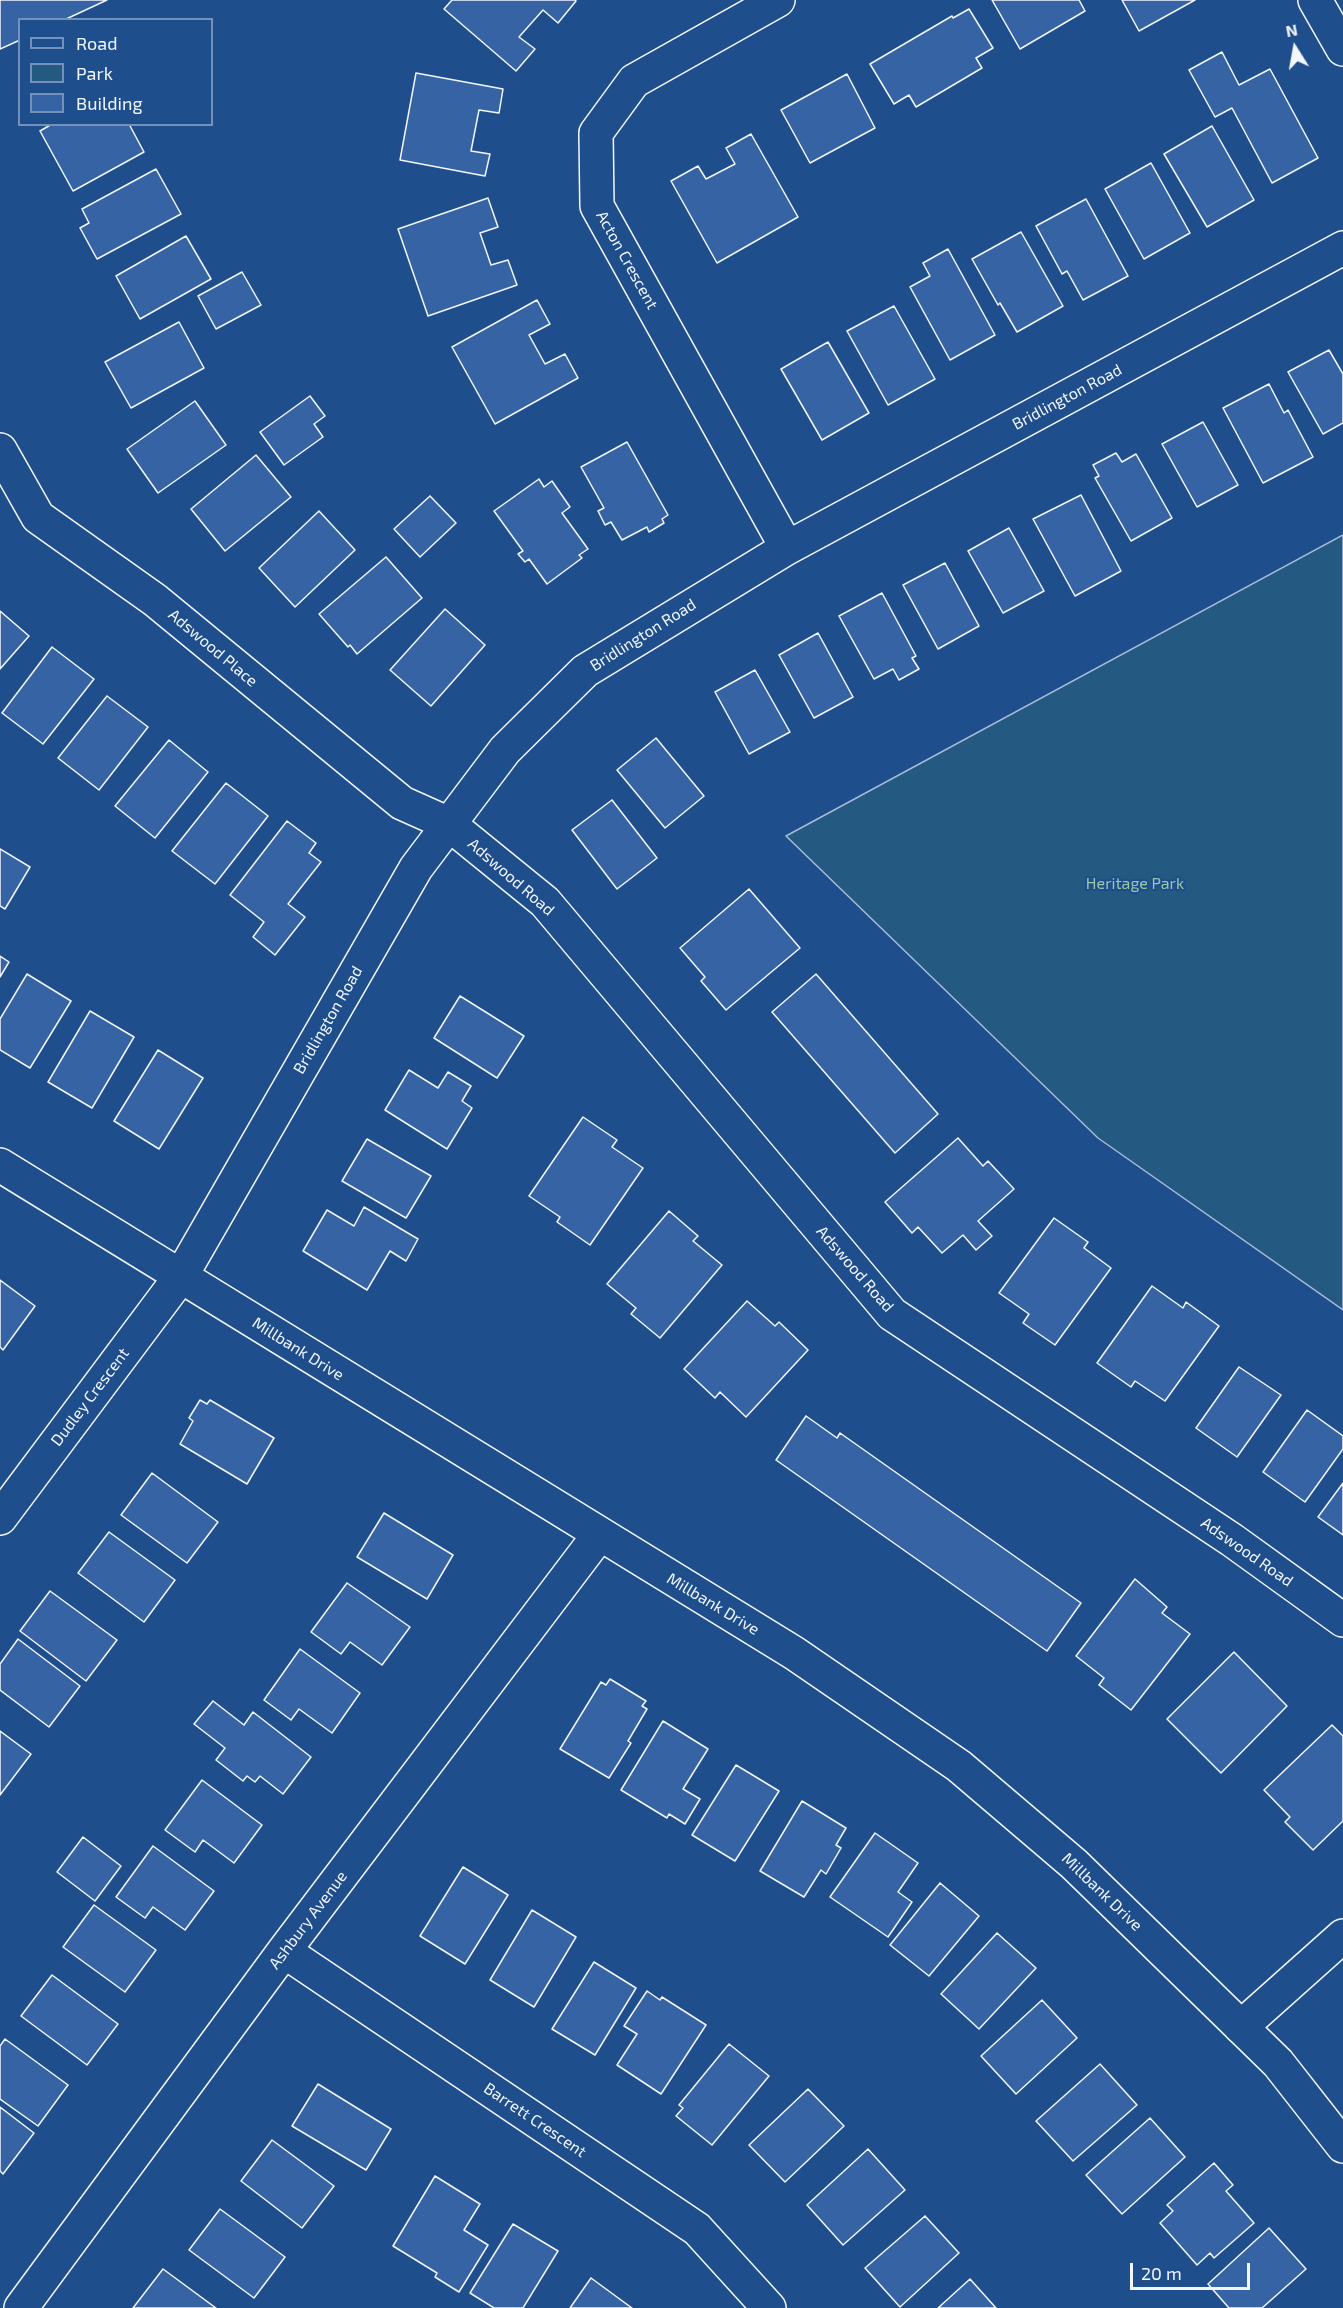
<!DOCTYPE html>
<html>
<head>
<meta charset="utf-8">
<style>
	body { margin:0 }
	#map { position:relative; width:1343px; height:2308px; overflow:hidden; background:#1f4e8c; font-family:"Exo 2",sans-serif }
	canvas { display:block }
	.legend { position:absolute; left:18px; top:18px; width:195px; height:108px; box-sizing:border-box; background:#1f4e8c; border:2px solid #7391ba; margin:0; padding:8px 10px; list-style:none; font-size:18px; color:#f2f6ff }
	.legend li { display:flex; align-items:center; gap:12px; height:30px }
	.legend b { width:30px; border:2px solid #7391ba }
	.north { position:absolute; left:1265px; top:18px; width:60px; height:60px; -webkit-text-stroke:4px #1f4e8c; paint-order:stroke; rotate:349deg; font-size:16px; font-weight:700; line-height:24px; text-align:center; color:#f2f6ff }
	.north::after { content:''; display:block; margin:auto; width:21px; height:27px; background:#f2f6ff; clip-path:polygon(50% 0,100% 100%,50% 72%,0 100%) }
	.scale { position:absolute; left:1130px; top:2263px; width:120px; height:27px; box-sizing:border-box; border:3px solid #f2f6ff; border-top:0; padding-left:8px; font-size:18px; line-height:21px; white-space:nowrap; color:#f2f6ff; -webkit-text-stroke:4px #1f4e8c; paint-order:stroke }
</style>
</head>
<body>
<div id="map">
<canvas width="1343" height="2308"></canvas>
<ul class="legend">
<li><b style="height:8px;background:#1f4e8c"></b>Road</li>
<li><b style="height:16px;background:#245a82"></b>Park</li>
<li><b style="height:16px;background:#3563a3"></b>Building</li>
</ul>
<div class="north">N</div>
<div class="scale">20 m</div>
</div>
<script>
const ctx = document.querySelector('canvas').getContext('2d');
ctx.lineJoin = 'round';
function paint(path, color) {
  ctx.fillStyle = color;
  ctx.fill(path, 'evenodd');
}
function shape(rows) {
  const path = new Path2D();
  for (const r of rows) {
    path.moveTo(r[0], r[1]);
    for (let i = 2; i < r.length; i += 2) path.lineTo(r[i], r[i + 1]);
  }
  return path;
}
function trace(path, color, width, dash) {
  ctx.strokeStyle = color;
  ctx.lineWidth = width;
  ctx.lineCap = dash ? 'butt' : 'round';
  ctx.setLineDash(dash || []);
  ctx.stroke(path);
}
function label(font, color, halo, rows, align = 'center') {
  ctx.font = font + ' "Exo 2",sans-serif';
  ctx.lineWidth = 4.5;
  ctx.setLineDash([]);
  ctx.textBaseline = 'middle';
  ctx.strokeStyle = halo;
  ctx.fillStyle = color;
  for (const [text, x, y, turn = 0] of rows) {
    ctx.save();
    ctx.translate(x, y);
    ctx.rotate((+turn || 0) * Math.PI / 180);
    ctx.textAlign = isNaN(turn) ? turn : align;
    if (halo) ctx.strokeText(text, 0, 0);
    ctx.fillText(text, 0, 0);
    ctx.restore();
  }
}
const green = shape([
	[1343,535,1343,1310,1098,1138,786,836,1343,535]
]);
paint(green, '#245a82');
trace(green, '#a8bbd7', 1.5);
const building = shape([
	[0,0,107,0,64,20,20,20,20,40,0,49,0,0],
	[452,0,575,0,576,1,558,23,543,10,519,37,535,49,516,71,444,9,452,0],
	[992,0,1079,0,1085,11,1020,49,992,0],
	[1122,0,1195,0,1139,31,1122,0],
	[969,9,993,48,976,58,982,68,916,107,909,95,894,104,870,64,952,16,953,18,969,9],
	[1222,52,1239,85,1270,69,1318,158,1272,183,1232,108,1215,117,1189,70,1222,52],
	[416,73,503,89,499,113,479,110,471,151,490,154,485,176,400,160,416,73],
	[847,74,875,128,810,163,781,110,847,74],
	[52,124,129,124,144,152,73,191,40,131,52,124],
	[1212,126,1254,200,1207,227,1164,154,1212,126],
	[751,134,798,217,717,263,671,181,698,166,706,179,735,164,726,148,751,134],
	[1151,163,1190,233,1144,259,1105,189,1151,163],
	[156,169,181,214,97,259,80,228,89,223,82,209,156,169],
	[488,198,498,227,480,233,491,265,508,260,517,285,428,316,398,229,488,198],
	[1086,199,1128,276,1083,300,1067,271,1062,274,1036,226,1086,199],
	[1021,232,1063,306,1017,332,1000,303,998,305,972,259,1021,232],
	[186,236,211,279,140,319,116,276,186,236],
	[948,249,995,335,950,360,910,287,930,276,923,263,948,249],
	[242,272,261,305,216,329,198,296,242,272],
	[537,300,550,324,529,335,545,364,565,354,578,378,495,424,452,347,537,300],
	[894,306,935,379,888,405,847,331,894,306],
	[179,322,204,368,131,408,105,362,179,322],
	[828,342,869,413,822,440,781,369,828,342],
	[1329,350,1343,374,1343,423,1323,434,1288,372,1329,350],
	[1269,384,1284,413,1288,410,1313,457,1263,483,1223,408,1269,384],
	[310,396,325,416,314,424,323,437,284,465,260,432,310,396],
	[195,401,226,445,158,493,127,449,195,401],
	[1203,422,1238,485,1197,507,1162,444,1203,422],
	[627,442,668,515,662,519,664,523,649,532,647,527,622,540,611,522,605,525,598,511,604,508,581,467,627,442],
	[1116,453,1122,462,1136,454,1172,518,1131,541,1095,478,1099,476,1093,465,1116,453],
	[256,455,291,497,225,551,191,509,256,455],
	[539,479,544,487,552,481,570,507,562,513,588,549,579,555,582,558,547,584,529,559,525,562,518,554,523,551,494,511,539,479],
	[1081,495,1121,571,1075,596,1033,519,1081,495],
	[430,496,456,523,420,557,394,529,430,496],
	[319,511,355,550,295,607,259,568,319,511],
	[1009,528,1044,591,1003,613,968,551,1009,528],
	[386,557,422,598,357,654,350,645,348,647,319,614,386,557],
	[945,563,979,626,938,649,903,585,945,563],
	[882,593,916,656,912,658,919,669,899,680,893,669,874,679,839,616,882,593],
	[445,609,485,645,431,706,390,670,445,609],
	[0,611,29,636,0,669,0,611],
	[818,633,853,697,814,718,779,655,818,633],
	[52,647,94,679,43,744,2,713,52,647],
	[755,670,790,732,749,754,715,692,755,670],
	[107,696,148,727,99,790,58,758,107,696],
	[656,738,704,796,665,828,617,770,656,738],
	[169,740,208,772,155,838,115,806,169,740],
	[226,783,268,816,215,884,172,851,226,783],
	[612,800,657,858,617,889,572,830,612,800],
	[287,821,316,843,309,853,321,862,288,904,305,917,275,955,253,937,264,922,230,895,287,821],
	[0,849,30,867,5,909,0,906,0,849],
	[749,889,800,948,726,1010,701,981,705,977,680,948,749,889],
	[0,956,9,962,0,977,0,956],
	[27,974,71,1001,30,1068,0,1050,0,1019,27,974],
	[816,974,938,1114,895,1153,772,1012,816,974],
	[460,996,524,1036,497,1078,434,1038,460,996],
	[90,1011,134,1037,92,1108,48,1082,90,1011],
	[158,1050,203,1078,159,1149,114,1121,158,1050],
	[409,1070,438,1088,448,1072,471,1086,462,1101,472,1108,447,1149,385,1110,409,1070],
	[583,1117,617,1140,612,1147,643,1168,590,1245,557,1222,560,1217,529,1196,583,1117],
	[958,1138,983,1166,988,1161,1014,1189,978,1221,992,1236,976,1250,963,1235,942,1253,918,1227,912,1233,885,1202,958,1138],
	[367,1139,431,1176,406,1218,342,1181,367,1139],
	[364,1207,418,1239,406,1261,390,1251,367,1290,303,1251,327,1210,354,1226,364,1207],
	[669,1211,698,1236,693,1241,722,1265,660,1338,631,1314,636,1308,607,1284,669,1211],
	[1054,1218,1088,1242,1084,1248,1111,1268,1055,1345,1023,1323,1029,1314,999,1293,1054,1218],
	[0,1280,35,1306,3,1350,0,1347,0,1280],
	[1152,1286,1183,1308,1186,1302,1219,1326,1165,1401,1135,1381,1131,1387,1097,1363,1152,1286],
	[747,1301,775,1326,779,1322,808,1350,746,1417,720,1392,715,1398,684,1369,747,1301],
	[1239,1367,1281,1395,1237,1457,1196,1428,1239,1367],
	[200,1400,207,1404,210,1400,274,1438,247,1484,180,1444,193,1421,189,1418,200,1400],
	[1307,1410,1343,1436,1343,1449,1305,1502,1263,1472,1307,1410],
	[806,1416,837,1438,840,1433,1081,1603,1047,1651,776,1460,806,1416],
	[152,1473,218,1522,187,1563,121,1515,152,1473],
	[1343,1483,1343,1535,1318,1517,1343,1483],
	[384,1513,453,1555,427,1599,357,1557,384,1513],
	[109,1532,175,1580,144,1622,78,1573,109,1532],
	[1135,1579,1167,1607,1162,1613,1190,1634,1131,1710,1099,1685,1104,1678,1076,1656,1135,1579],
	[347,1583,410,1627,382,1665,350,1642,341,1654,311,1632,347,1583],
	[50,1591,117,1640,86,1681,20,1631,50,1591],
	[18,1639,80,1686,49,1727,0,1690,0,1664,18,1639],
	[300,1649,360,1693,332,1733,299,1709,291,1720,264,1700,300,1649],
	[1234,1652,1287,1706,1221,1773,1167,1719,1234,1652],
	[610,1679,646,1701,642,1706,647,1709,628,1741,631,1743,609,1778,560,1749,601,1682,606,1685,610,1679],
	[213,1701,244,1725,253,1712,311,1757,283,1794,260,1776,255,1782,247,1776,243,1781,216,1760,225,1748,194,1724,213,1701],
	[663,1721,708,1749,683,1789,700,1799,685,1824,669,1814,667,1818,621,1790,663,1721],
	[1332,1725,1343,1736,1343,1821,1313,1850,1285,1822,1290,1817,1264,1790,1332,1725],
	[0,1731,31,1754,0,1795,0,1731],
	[736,1765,779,1791,735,1861,692,1835,736,1765],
	[202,1780,262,1825,234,1863,203,1840,195,1852,165,1830,202,1780],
	[802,1801,846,1828,836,1845,841,1848,826,1874,821,1870,804,1897,760,1871,802,1801],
	[875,1833,918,1863,898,1892,912,1902,888,1937,830,1897,875,1833],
	[83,1837,121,1866,95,1901,57,1872,83,1837],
	[153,1846,214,1891,185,1930,153,1907,145,1918,116,1897,153,1846],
	[463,1867,508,1895,465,1964,420,1936,463,1867],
	[940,1883,979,1916,929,1976,890,1945,940,1883],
	[94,1905,156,1950,125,1992,63,1947,94,1905],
	[532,1910,576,1937,534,2007,490,1980,532,1910],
	[997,1933,1036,1968,979,2029,941,1994,997,1933],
	[594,1962,636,1988,595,2055,552,2029,594,1962],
	[52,1975,118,2024,87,2065,21,2016,52,1975],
	[647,1991,660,2000,662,1997,706,2025,661,2094,617,2065,637,2034,624,2026,647,1991],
	[1042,2000,1077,2038,1016,2094,981,2056,1042,2000],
	[5,2039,68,2085,38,2126,0,2099,0,2046,5,2039],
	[729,2044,769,2076,712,2145,676,2116,683,2108,679,2105,729,2044],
	[1100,2064,1137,2105,1073,2161,1036,2121,1100,2064],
	[318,2084,391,2129,366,2170,292,2126,318,2084],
	[808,2089,844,2126,785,2182,749,2145,808,2089],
	[0,2107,34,2133,3,2174,0,2171,0,2107],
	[1150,2118,1185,2157,1122,2214,1086,2175,1150,2118],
	[272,2140,334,2186,302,2228,241,2181,272,2140],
	[868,2149,905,2190,843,2245,807,2205,868,2149],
	[1214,2163,1233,2185,1226,2191,1254,2223,1214,2258,1210,2253,1197,2265,1160,2223,1173,2211,1167,2205,1214,2163],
	[435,2176,480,2204,464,2230,488,2245,459,2292,435,2277,437,2273,393,2246,435,2176],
	[220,2209,285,2257,254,2298,189,2250,220,2209],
	[925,2216,959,2253,900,2307,865,2268,925,2216],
	[513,2224,558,2251,523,2308,494,2308,470,2293,513,2224],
	[1269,2228,1306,2269,1262,2308,1229,2308,1208,2284,1269,2228],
	[163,2269,216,2308,133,2308,163,2269],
	[591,2278,632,2308,570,2308,591,2278],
	[970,2279,996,2308,938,2308,970,2279]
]);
paint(building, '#3563a3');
trace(building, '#f2f6ff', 1.5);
const street = shape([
	[778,0,634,81,596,133,597,206,787,548],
	[1315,0,1343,49],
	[0,450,38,517,155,600,402,803,449,824,545,902,892,1314,1232,1540,1343,1620],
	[0,1518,181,1276,416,868,505,750,585,671,787,548,1343,248],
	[284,1951,697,2229,769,2308],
	[1241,2027,1343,1936],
	[21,2308,284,1951,599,1535]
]);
const secondary = shape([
	[0,1165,794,1653,959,1766,1074,1864,1278,2063,1343,2146]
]);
trace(street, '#f2f6ff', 36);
trace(secondary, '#f2f6ff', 36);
trace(street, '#1f4e8c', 33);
trace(secondary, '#1f4e8c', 33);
label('16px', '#f2f6ff', '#1f4e8c', [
	["Acton Crescent",627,260,61],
	["Bridlington Road",1067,397,-28],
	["Bridlington Road",643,635,-32],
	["Adswood Place",213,648,40],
	["Adswood Road",511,877,41],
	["Bridlington Road",328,1020,-60],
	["Adswood Road",855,1269,49],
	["Millbank Drive",298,1349,32],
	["Dudley Crescent",90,1397,-53],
	["Adswood Road",1247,1552,35],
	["Millbank Drive",713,1604,31],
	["Millbank Drive",1102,1892,44],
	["Ashbury Avenue",308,1920,-53],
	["Barrett Crescent",535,2120,34]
]);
label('16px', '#97c8a6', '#1f4e8c', [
	["Heritage Park",1135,884]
]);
</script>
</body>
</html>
